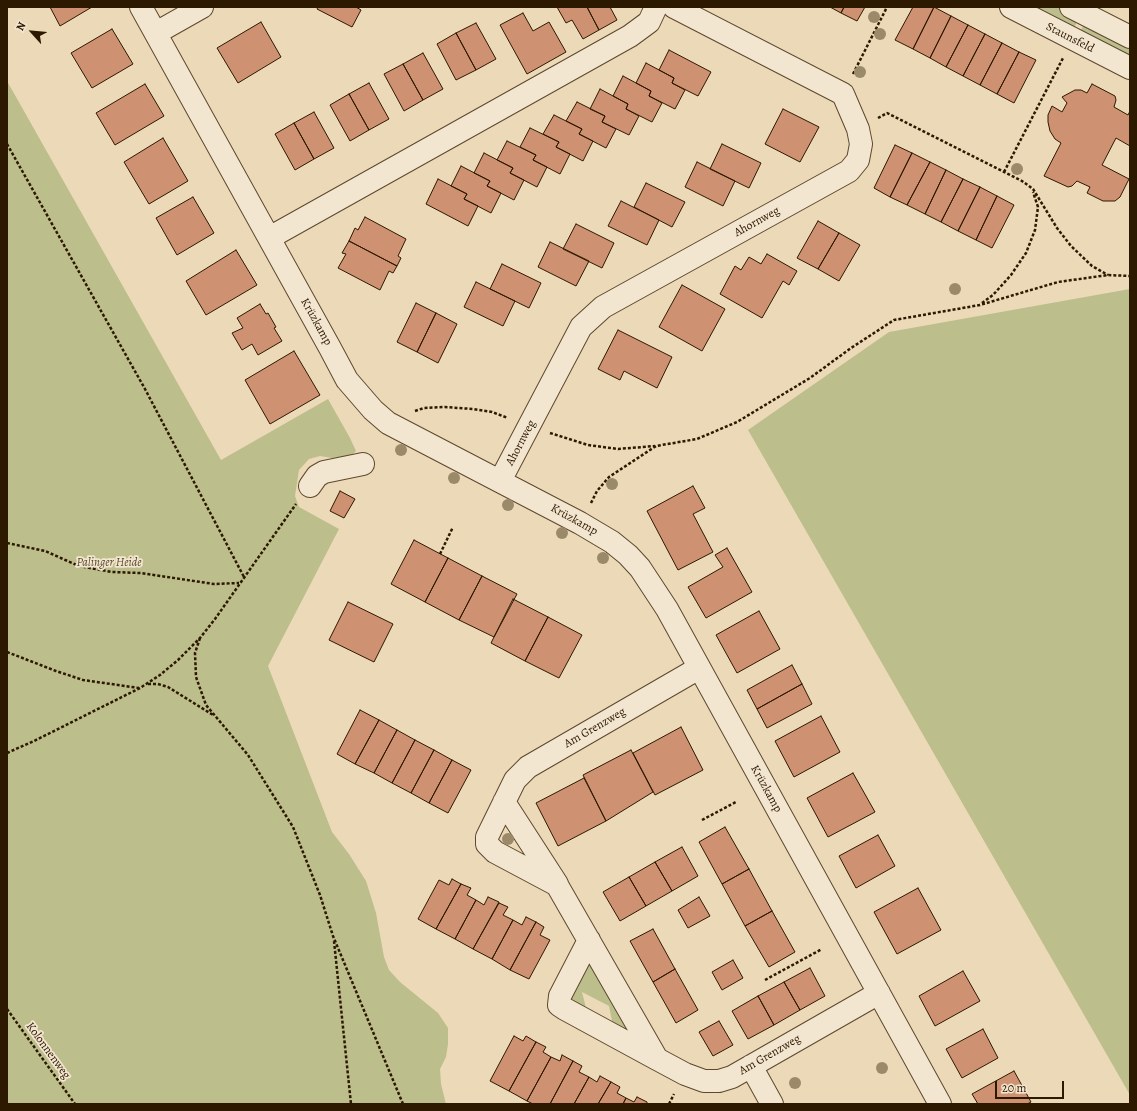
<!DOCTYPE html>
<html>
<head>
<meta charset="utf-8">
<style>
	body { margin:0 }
	#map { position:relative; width:1137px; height:1111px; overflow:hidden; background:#ecd9b7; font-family:Alegreya,serif }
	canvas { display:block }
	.frame { position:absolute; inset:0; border:8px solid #2d1800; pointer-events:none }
	.north { position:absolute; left:12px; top:12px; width:40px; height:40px; -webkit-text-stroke:3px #f3e6d0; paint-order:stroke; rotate:297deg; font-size:11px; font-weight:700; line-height:16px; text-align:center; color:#2d1800 }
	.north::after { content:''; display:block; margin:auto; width:14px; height:18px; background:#2d1800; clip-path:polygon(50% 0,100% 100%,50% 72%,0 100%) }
	.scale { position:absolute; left:995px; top:1081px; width:69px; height:18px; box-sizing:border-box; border:2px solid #2d1800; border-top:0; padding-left:5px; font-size:12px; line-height:14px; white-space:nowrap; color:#2d1800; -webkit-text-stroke:3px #f3e6d0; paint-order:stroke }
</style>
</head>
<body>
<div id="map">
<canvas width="1137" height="1111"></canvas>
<div class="frame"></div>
<div class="north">N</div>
<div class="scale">20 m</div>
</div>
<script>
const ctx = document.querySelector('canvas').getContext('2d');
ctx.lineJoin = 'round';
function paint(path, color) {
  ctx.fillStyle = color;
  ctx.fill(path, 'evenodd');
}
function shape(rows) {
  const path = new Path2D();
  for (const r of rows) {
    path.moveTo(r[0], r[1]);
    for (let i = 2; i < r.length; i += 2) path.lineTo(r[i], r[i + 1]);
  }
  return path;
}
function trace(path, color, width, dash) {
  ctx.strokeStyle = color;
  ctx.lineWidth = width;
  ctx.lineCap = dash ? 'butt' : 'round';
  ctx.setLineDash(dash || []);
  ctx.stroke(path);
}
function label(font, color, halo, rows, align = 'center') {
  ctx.font = font + ' Alegreya,serif';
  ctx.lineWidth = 3.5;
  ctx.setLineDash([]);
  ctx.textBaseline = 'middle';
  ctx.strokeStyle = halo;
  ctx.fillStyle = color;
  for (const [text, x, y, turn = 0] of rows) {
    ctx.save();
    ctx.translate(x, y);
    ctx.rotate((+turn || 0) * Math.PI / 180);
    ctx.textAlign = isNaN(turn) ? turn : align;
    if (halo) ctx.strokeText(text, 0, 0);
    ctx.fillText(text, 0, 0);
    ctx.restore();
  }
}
paint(shape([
	[1020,7,1059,7,1079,17,1072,33],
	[1086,20,1130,43,1130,63,1078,36],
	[7,81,221,460,328,399,350,438,356,451,351,456,344,457,332,458,320,456,309,459,299,470,295,496,299,507,339,529,268,666,332,832,349,854,366,881,376,913,384,957,389,970,400,982,438,1013,448,1028,448,1044,446,1057,440,1069,441,1084,446,1104,7,1104],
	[1130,289,1130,1095,748,430,889,332],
	[589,962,628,1029,627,1032,613,1026,609,1006,582,992,587,1012,570,1003,569,996]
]), '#bcbe8c');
const building = shape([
	[50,7,92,7,60,26,50,7],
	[318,7,356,7,361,10,352,27,317,9,318,7],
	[557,7,587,7,599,30,583,39,572,20,566,23,557,7],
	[587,7,610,7,617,20,599,30,587,7],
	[830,7,844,7,841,13,830,7],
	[844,7,865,7,857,21,841,13,844,7],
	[913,7,934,7,913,49,895,40,913,7],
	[934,7,951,16,930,58,913,49,934,7],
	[523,13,533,31,549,22,566,52,527,74,500,25,523,13],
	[951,16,968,25,946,67,930,58,951,16],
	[261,22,281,57,238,83,217,48,261,22],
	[476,23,496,59,476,70,456,33,476,23],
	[968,25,985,34,963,76,946,67,968,25],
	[112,29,133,64,92,88,71,53,112,29],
	[456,33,476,70,456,80,437,44,456,33],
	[985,34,1002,43,980,85,963,76,985,34],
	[1002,43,1019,52,997,94,980,85,1002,43],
	[669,50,711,72,698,96,672,83,674,78,659,70,669,50],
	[1019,52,1036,60,1014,103,997,94,1019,52],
	[423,53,443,89,423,100,403,64,423,53],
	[646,63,674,78,672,83,685,90,675,109,649,96,651,91,636,83,646,63],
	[403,64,423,100,404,111,384,74,403,64],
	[623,76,651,91,649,96,662,103,652,122,626,109,628,104,613,96,623,76],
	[369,83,389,119,369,130,349,94,369,83],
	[145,84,164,116,115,145,96,113,145,84],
	[1092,84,1115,96,1116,100,1114,107,1128,115,1130,111,1130,146,1116,138,1102,165,1129,179,1120,197,1115,201,1103,201,1087,193,1090,187,1077,181,1072,186,1068,187,1044,176,1061,143,1055,139,1050,131,1048,122,1048,115,1052,106,1062,112,1067,103,1062,97,1075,90,1081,90,1087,93,1092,84],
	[600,89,628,104,626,109,639,116,629,135,602,122,605,116,590,109,600,89],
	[349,94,369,130,350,141,330,105,349,94],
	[577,102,605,116,602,122,616,129,606,148,579,134,582,129,566,121,577,102],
	[783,109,819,127,800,162,765,144,783,109],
	[314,112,334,148,314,159,294,123,314,112],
	[554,115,582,129,579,134,593,141,583,161,556,147,559,142,543,134,554,115],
	[294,123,314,159,295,170,275,134,294,123],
	[530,128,559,142,556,147,570,154,560,174,533,160,536,155,520,147,530,128],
	[163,138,188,181,149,204,124,162,163,138],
	[507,141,536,155,533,160,547,167,537,187,510,173,513,168,497,160,507,141],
	[722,144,761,163,749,188,710,169,722,144],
	[895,145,912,153,890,197,874,188,895,145],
	[484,153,513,168,510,173,524,180,514,200,487,186,490,181,474,173,484,153],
	[912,153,930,162,907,205,890,197,912,153],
	[697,162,735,181,723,206,685,187,697,162],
	[930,162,946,170,925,214,907,205,930,162],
	[461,166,490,181,487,186,501,193,491,213,464,199,467,194,451,186,461,166],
	[946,170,963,179,941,222,925,214,946,170],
	[438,179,467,194,464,199,478,206,468,226,426,204,438,179],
	[963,179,980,187,958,231,941,222,963,179],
	[646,183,685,202,672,227,634,207,646,183],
	[980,187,997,196,976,240,958,231,980,187],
	[997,196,1014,205,992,248,976,240,997,196],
	[193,197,214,233,177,255,156,218,193,197],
	[621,201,659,220,647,245,608,226,621,201],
	[365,217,406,239,398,256,401,258,397,266,349,241,355,228,358,230,365,217],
	[818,221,839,233,818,269,797,258,818,221],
	[576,224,614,243,602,268,563,249,576,224],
	[839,233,860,245,839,281,818,269,839,233],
	[349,241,397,266,393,273,389,271,380,290,338,268,346,254,342,253,349,241],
	[550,242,589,261,576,286,538,267,550,242],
	[236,250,257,285,206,315,186,281,236,250],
	[767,254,797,271,789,285,783,281,762,318,720,294,735,266,741,270,749,257,761,264,767,254],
	[502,264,541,283,529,308,490,289,502,264],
	[476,282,515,301,503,326,464,307,476,282],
	[682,285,725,309,702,351,659,327,682,285],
	[416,303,436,313,417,352,397,342,416,303],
	[260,304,266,314,268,313,276,327,274,328,282,341,258,355,252,344,242,350,232,333,243,328,237,318,260,304],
	[436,313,457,324,438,363,417,352,436,313],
	[618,330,672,357,657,388,624,371,620,380,598,369,618,330],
	[294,351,320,395,270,424,245,380,294,351],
	[693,486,705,508,693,514,713,552,678,570,647,511,693,486],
	[340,491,355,499,344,518,330,511,340,491],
	[414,540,448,558,425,602,391,584,414,540],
	[727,548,752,592,706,618,688,587,723,567,715,555,727,548],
	[448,558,482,576,459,620,425,602,448,558],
	[482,576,517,594,494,637,459,620,482,576],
	[513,599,548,617,525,661,491,643,513,599],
	[348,602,393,624,374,662,329,640,348,602],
	[759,611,780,649,737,673,716,635,759,611],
	[548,617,582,635,559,678,525,661,548,617],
	[792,665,802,684,757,709,747,690,792,665],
	[802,684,812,704,767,728,757,709,802,684],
	[360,710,379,720,355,764,337,754,360,710],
	[821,716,840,752,794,777,775,741,821,716],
	[379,720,397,730,374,773,355,764,379,720],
	[681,727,703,770,655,795,633,753,681,727],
	[397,730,415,740,392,783,374,773,397,730],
	[415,740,434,750,411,793,392,783,415,740],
	[434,750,452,760,429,803,411,793,434,750],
	[631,750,653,792,606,821,583,775,631,750],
	[452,760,471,770,448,813,429,803,452,760],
	[853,773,875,812,828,837,807,798,853,773],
	[584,778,606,821,558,846,536,803,584,778],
	[725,827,749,869,722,884,699,842,725,827],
	[878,835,895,866,856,888,839,856,878,835],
	[682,847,698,876,672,891,655,862,682,847],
	[655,862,672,891,646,906,629,877,655,862],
	[749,869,772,911,745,926,722,884,749,869],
	[629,877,646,906,620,921,603,892,629,877],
	[452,879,461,884,436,929,418,919,439,880,449,885,452,879],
	[461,884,471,888,467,895,476,900,455,939,436,929,461,884],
	[918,888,941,930,897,954,874,912,918,888],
	[488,897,499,902,473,949,455,939,476,900,484,905,488,897],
	[699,897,710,916,688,928,678,910,699,897],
	[499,903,508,907,503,915,513,920,492,959,473,949,499,903],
	[772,911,795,952,769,967,745,926,772,911],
	[526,917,536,922,510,970,492,959,513,920,522,925,526,917],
	[536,922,544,927,540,935,550,940,529,979,510,970,536,922],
	[653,929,675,969,653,982,630,941,653,929],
	[733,960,743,978,722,990,712,972,733,960],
	[810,968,825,996,800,1010,784,982,810,968],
	[675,969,698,1010,676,1023,653,982,675,969],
	[963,971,980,1001,935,1026,919,996,963,971],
	[784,982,800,1010,774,1025,758,996,784,982],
	[758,996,774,1025,748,1039,732,1011,758,996],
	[719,1021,733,1045,713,1056,699,1032,719,1021],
	[983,1029,998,1058,962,1078,946,1049,983,1029],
	[514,1036,523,1041,526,1036,536,1042,509,1091,490,1081,514,1036],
	[536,1042,546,1047,543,1052,551,1057,527,1101,509,1091,536,1042],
	[562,1055,573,1061,550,1104,533,1104,527,1101,551,1057,560,1061,562,1055],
	[573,1061,582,1066,579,1072,589,1077,574,1104,550,1104,573,1061],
	[1014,1071,1031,1102,1027,1104,978,1104,972,1094,1014,1071],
	[600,1076,611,1082,598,1104,574,1104,589,1077,597,1082,600,1076],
	[611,1082,620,1087,617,1093,626,1098,623,1104,598,1104,611,1082],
	[637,1097,647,1102,647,1104,623,1104,626,1098,634,1102,637,1097]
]);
paint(building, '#ce9172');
trace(building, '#2d1800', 1);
const minor = shape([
	[141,7,330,348,347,380,373,410,388,423,580,523,612,542,628,555,640,568,667,609,940,1104],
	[1011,7,1130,68],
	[1071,7,1130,37],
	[156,33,202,7],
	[269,238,630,36,649,22,656,7],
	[500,481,581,327,603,307,849,171,858,160,861,144,858,129,843,94,674,7],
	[310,486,317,476,324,472,363,464],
	[699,668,528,767,515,780,487,837,487,844,495,852,557,885,657,1059,685,1074,704,1081,719,1081,732,1077,879,993],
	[504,802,557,884],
	[589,940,560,996,559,1005,565,1009,657,1059],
	[751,1066,772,1104]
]);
trace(minor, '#5d482e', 24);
trace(shape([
	[853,74,887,7],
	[878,118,887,113,1022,181,1033,189,1057,228,1071,246,1092,266,1108,275],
	[7,144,145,389,244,577],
	[1004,172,1063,58],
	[982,303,993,295,1011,275,1026,253,1035,230,1038,207,1033,192],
	[415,411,424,408,445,407,473,409,492,412,508,418],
	[550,433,588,445,618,449,655,446],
	[591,503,597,491,609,477,656,446,697,439,737,422,810,378,851,348,894,320,980,305,1058,282,1108,275,1130,276],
	[7,543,45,551,79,566,112,572,141,573,214,584,239,583],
	[440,554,453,527],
	[200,638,195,653,196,677,206,705,248,755,293,827,320,895,333,936,403,1104],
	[7,652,56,671,83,680,139,688],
	[148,684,158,684,168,687,213,715],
	[7,753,34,741,140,688,160,675,178,660,200,638,215,619,296,504],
	[702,820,736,802],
	[334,941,351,1104],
	[765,980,822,949],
	[7,1009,75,1104],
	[669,1104,674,1094]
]), '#2d1800', 2.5, [3, 2]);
trace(minor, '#f3e6d0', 22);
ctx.fillStyle = '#9b8a69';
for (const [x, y] of [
	[874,17],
	[880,34],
	[860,72],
	[1017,169],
	[955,289],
	[401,450],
	[454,478],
	[612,484],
	[508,505],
	[562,533],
	[603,558],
	[508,839],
	[882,1068],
	[795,1083]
]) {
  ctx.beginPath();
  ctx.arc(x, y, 6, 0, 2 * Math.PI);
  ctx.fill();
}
label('12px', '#2d1800', '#f3e6d0', [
	["Staunsfeld",1070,38,27],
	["Ahornweg",757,222,-29],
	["Krüzkamp",316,322,61],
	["Ahornweg",521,443,-62],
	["Krüzkamp",574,520,29],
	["Am Grenzweg",595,728,-30],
	["Krüzkamp",766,789,61],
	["Kolonnenweg",48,1051,54],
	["Am Grenzweg",770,1055,-30]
]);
label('italic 12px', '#584a2a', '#f3e6d0', [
	["Palinger Heide",109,563]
]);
</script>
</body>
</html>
